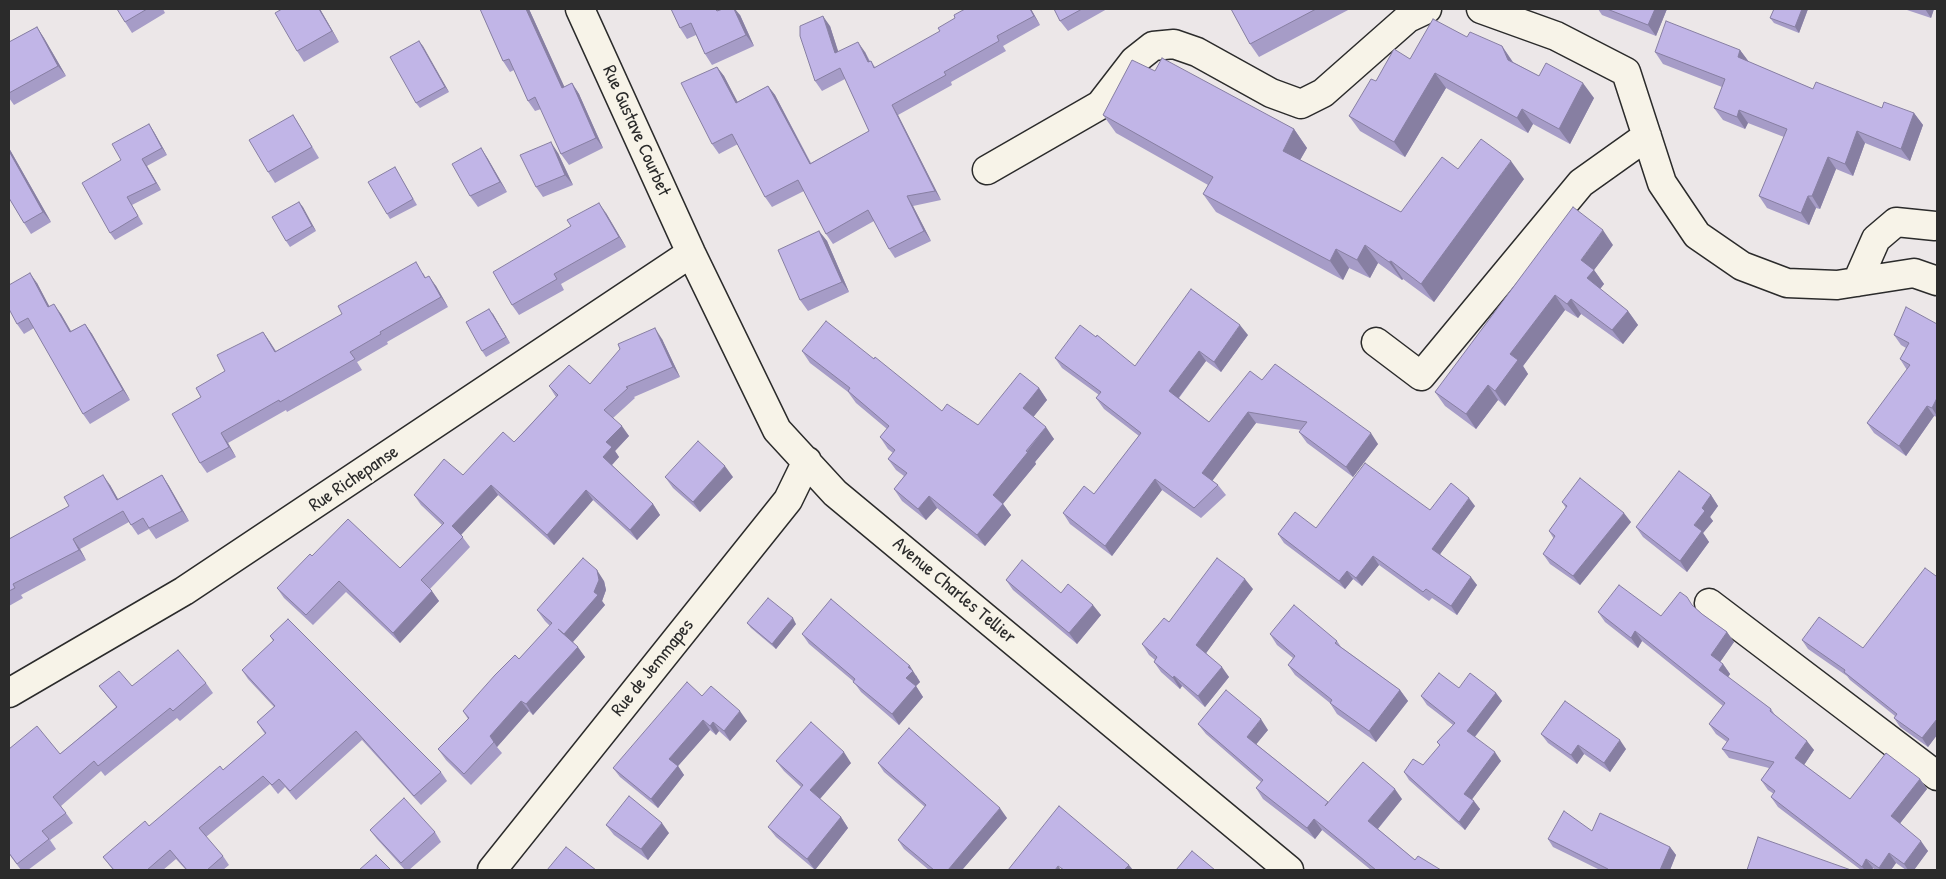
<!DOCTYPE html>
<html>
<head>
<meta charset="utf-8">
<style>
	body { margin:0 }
	#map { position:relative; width:1946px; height:879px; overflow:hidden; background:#ece7e8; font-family:"Patrick Hand",sans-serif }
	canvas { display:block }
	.frame { position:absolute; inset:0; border:10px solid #2b2b2b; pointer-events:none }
</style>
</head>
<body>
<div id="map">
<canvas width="1946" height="879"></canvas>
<div class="frame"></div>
</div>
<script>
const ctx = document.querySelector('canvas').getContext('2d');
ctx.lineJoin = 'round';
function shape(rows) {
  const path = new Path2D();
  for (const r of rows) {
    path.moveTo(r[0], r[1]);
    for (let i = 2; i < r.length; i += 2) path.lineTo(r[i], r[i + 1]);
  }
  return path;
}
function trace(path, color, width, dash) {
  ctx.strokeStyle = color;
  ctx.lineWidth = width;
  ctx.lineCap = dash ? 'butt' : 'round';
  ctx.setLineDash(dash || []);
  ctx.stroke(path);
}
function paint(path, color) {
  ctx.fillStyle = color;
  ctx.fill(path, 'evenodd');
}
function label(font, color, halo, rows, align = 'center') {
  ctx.font = font + ' "Patrick Hand",sans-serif';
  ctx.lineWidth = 4.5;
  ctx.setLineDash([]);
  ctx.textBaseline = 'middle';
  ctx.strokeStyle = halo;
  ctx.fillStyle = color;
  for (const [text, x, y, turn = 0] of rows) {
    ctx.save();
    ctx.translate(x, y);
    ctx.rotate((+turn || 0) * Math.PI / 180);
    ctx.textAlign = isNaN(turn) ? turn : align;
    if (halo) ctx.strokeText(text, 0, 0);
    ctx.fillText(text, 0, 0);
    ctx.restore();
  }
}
const minor = shape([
	[580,9,691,253,777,430,835,493,1289,870],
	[1481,9,1556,36,1626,72,1662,183,1697,235,1742,266,1787,283,1837,285,1914,273,1937,281],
	[987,170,1100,105,1134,61,1153,46,1174,44,1197,52,1271,93,1301,104,1323,93,1408,18,1427,9],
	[1857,282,1876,239,1896,222,1935,226],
	[1376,342,1421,376,1581,183,1647,136],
	[1709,603,1937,776],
	[9,693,184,591,691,253],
	[492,870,788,500,807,461]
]);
trace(minor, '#2b2b2b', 31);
trace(minor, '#f7f3e8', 28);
paint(shape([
	[117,9,163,9,165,13,132,33,125,22],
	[320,9,339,42,304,62,297,51],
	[480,9,529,9,564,87,572,83,579,94,603,148,569,165,561,154,541,109,535,111,528,101,514,70,510,72,503,61],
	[671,9,718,9,719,10,740,15,754,46,712,65,705,54,696,35,687,39,680,28],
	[1031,9,1040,25,1003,46,1006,51,951,82,952,85,898,115,941,200,913,206,931,241,895,258,889,249,874,221,833,244,826,234,804,191,772,207,765,197,738,144,719,154,712,144,717,67,724,76,737,102,768,86,775,95,811,163,869,131,845,79,822,91,815,81,830,26,838,52,865,52,870,61,871,61,875,67],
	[1054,9,1107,9,1068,31,1060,21],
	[1231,9,1350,9,1259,57,1250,44],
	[1598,9,1667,9,1656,36,1602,15],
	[1774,9,1808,9,1799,33,1774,23,1770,18],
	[1904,9,1934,9,1931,18],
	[37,27,44,38,66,76,14,105,9,98,9,42],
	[1467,37,1502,46,1513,62,1539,76,1594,98,1570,144,1533,124,1528,133,1446,88,1405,157,1360,131,1349,116,1376,81,1410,59],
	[419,41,449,92,420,108,416,103],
	[1740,50,1749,62,1813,89,1882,108,1914,113,1923,125,1910,161,1865,143,1853,176,1836,169,1820,209,1816,208,1809,225,1767,208,1759,196,1784,137,1748,123,1745,129,1723,120,1714,108,1722,87,1663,64,1655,52],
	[1155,71,1294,129,1307,148,1300,160,1401,212,1458,169,1524,179,1434,302,1403,279,1402,280,1378,263,1370,278,1349,268,1343,280,1216,212,1203,194,1208,185,1116,133,1103,115],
	[293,115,300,126,319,158,275,183,268,172],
	[149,124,154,132,167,155,147,166,161,190,132,205,143,224,115,240,110,233,121,160],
	[9,148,51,222,31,234,24,223,9,198],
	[481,148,488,159,507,192,478,207,470,196],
	[558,153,573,185,543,197,536,187],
	[395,167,417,205,390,219,387,214],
	[299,202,316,231,290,247,286,241],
	[606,213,626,247,561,284,564,290,519,315,512,305],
	[819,231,827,241,849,292,808,311,800,300],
	[1613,245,1594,270,1604,284,1600,289,1628,311,1638,325,1623,344,1581,314,1578,318,1565,310,1523,366,1528,374,1505,406,1498,400,1476,429,1445,406,1435,392],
	[423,273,426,278,436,286,448,307,387,342,388,344,357,362,362,370,287,412,286,410,228,443,236,457,207,473,200,463,201,397,263,332,276,351],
	[37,283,49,306,61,314,71,331,85,324,92,334,130,400,90,424,83,414,34,328,24,334,17,324],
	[493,314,510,343,486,357,482,351],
	[1937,324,1937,417,1934,416,1906,456,1874,433,1867,423,1907,370,1900,359,1906,348,1901,345,1894,335],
	[1248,335,1221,372,1206,361,1179,398,1209,422,1262,380,1378,444,1353,477,1307,443,1299,432,1301,430,1256,423,1212,480,1218,485,1226,495,1201,518,1162,490,1112,556,1070,524,1063,513,1094,494,1139,436,1104,409,1096,398,1099,395,1062,368,1055,358,1096,337,1135,366],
	[662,339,680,377,634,397,635,398,613,418,629,436,615,451,619,457,612,465,653,504,660,515,637,540,593,500,554,545,498,495,461,535,470,547,430,589,439,601,400,643,346,592,313,625,284,598,277,588,312,556,400,568,442,525,421,505,414,495,463,475,514,442,556,397,549,386,590,384],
	[802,351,874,359,942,411,978,425,1039,388,1047,400,1033,417,1054,439,1035,462,1036,464,1003,504,1011,515,985,546,937,508,926,520,902,501,894,489,904,476,896,470,888,459,893,453,888,449,880,437,887,429,856,403,848,392,810,363],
	[162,475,169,486,189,521,156,539,149,529,138,535,129,522,80,549,86,560,21,595,23,598,9,606,9,539,110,485,118,499],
	[665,477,733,477,700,512,673,488],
	[1711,495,1718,506,1710,517,1713,521,1703,533,1709,542,1687,572,1643,537,1636,527],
	[1562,502,1631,522,1580,585,1550,564,1543,554,1554,539,1549,531,1566,508],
	[1475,506,1440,554,1477,585,1457,615,1432,598,1429,601,1379,565,1362,586,1353,579,1345,589,1284,543,1278,534,1430,510],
	[1937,574,1937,735,1928,747,1900,727,1894,718,1895,716,1850,680,1847,676,1808,649,1802,640,1863,648],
	[1006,580,1061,593,1101,615,1077,644,1013,590],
	[604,581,606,590,602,601,605,605,573,642,585,657,533,715,529,711,497,747,502,753,471,785,446,760,438,749,468,719,463,711,519,659,550,626,545,621,537,610],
	[1253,589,1206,653,1229,677,1205,707,1182,686,1180,689,1161,672,1154,662,1155,660,1149,655,1142,644,1169,622],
	[1694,607,1702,614,1727,632,1734,642,1720,662,1723,664,1730,674,1728,677,1771,709,1775,715,1814,750,1804,765,1850,799,1920,779,1927,789,1900,823,1928,851,1914,870,1906,870,1896,863,1891,870,1875,870,1873,868,1872,870,1861,870,1778,807,1771,797,1774,794,1768,790,1761,780,1769,768,1729,758,1722,749,1727,742,1716,734,1709,724,1723,706,1642,641,1638,648,1605,622,1598,612,1661,616],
	[747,623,796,624,776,649,751,628],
	[802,634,917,676,917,677,920,682,916,686,923,697,899,725,861,692,853,681,809,644],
	[1270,634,1337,641,1341,647,1400,690,1408,701,1376,742,1337,714,1330,703,1295,675,1288,665,1293,658,1277,645],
	[270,636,441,772,447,781,421,805,362,740,296,800,285,787,278,794,270,784,206,837,223,856,229,865,223,870,186,870,176,859,163,870,113,870,103,857,149,826,223,770,265,734,257,722,274,707,248,679,242,670,273,641],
	[206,683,213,693,180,721,177,718,105,776,101,771,61,806,73,823,50,840,56,849,28,870,21,870,9,854,9,749,60,754,116,707,99,686,132,686],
	[1459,688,1496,693,1502,701,1475,737,1501,761,1472,799,1480,809,1465,830,1409,780,1404,772,1423,765,1440,746,1437,742,1453,725,1427,705,1421,696],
	[702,696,747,721,730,741,719,731,716,735,710,730,678,766,684,775,658,808,620,777,613,768],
	[1198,724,1268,730,1256,744,1328,802,1402,799,1378,829,1415,860,1441,870,1371,870,1322,830,1315,839,1263,799,1256,788,1261,782,1206,734],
	[1541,734,1626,749,1610,772,1584,754,1577,764,1548,743],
	[776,761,851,763,820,799,841,817,848,828,815,870,776,837,768,827,801,787,784,771],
	[878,763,1007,818,962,870,929,870,904,849,898,840,925,807,884,772],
	[606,825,669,833,648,860,614,835],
	[370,830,435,832,441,842,409,870,405,870,377,839],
	[1592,831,1670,847,1676,855,1670,870,1600,870,1553,847,1548,839]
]), '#a69cc7');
paint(shape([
	[319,9,320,9,339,42,332,31],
	[526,9,529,9,570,99,562,88],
	[734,9,735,9,740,15,754,46,746,35],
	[1030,9,1031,9,1040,25,1034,16],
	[1655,9,1667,9,1656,36,1648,25],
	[1802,9,1808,9,1799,33,1795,27],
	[1925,9,1934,9,1931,18],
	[823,16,830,26,842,63,835,53],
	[37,27,44,38,66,76,58,66],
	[419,41,423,46,449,92,445,87],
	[858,42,865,52,874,72,868,62],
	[1502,46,1512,61,1518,75,1508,60],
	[1740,50,1749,62,1738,57],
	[717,67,724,76,743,112,736,103],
	[1435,73,1446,88,1405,157,1394,142],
	[572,83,579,94,603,148,596,138],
	[1583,83,1594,98,1570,144,1559,129],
	[768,86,775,95,816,174,810,164],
	[892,105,898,115,941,200,935,191],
	[1522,109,1533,124,1528,133,1517,118],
	[1739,110,1748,123,1745,129,1737,117],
	[1914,113,1923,125,1910,161,1901,149],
	[149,124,154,132,167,155,162,148],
	[1294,129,1307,148,1295,169,1283,151],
	[1857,131,1865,143,1853,176,1845,164],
	[551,142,558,153,573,185,565,175],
	[9,148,51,222,43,212,9,151],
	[481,148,488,159,507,192,500,182],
	[1828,157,1836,169,1820,209,1812,196],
	[142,159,147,166,161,190,156,183],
	[1511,161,1524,179,1434,302,1421,284],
	[907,196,913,206,931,241,924,231],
	[1808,196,1816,208,1809,225,1801,213],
	[299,202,303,207,316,231,312,226],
	[599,203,606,213,626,247,619,237],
	[1603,230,1613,245,1594,270,1604,284,1597,293,1587,278,1581,260],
	[819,231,827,241,849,292,842,282],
	[1365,245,1378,263,1370,278,1357,260],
	[1336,249,1349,268,1343,280,1330,261],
	[1391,261,1403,279,1402,280,1389,262],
	[30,273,37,283,55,317,48,307],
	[429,276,436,286,448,307,441,297],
	[1555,295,1565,310,1523,366,1528,374,1505,406,1495,391,1510,354],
	[1571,299,1581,314,1578,318,1567,304],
	[54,304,61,314,77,342,70,332],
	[489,309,493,314,510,343,506,337],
	[1628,311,1638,325,1623,344,1612,330],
	[85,324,92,334,130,400,123,390],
	[1240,325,1248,335,1221,372,1214,362],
	[655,328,662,339,680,377,673,367],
	[263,332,270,342,282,362,275,352],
	[1199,351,1206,361,1176,401,1169,391],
	[1488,385,1498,400,1476,429,1466,414],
	[1039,388,1047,400,1031,420,1023,408],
	[1937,398,1937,416,1932,408],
	[1927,406,1934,416,1906,456,1899,446],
	[1248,412,1256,423,1210,484,1202,473],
	[622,426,629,436,615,451,619,457,610,467,603,457,606,442],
	[1046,427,1054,439,1035,462,1036,464,1001,506,993,495],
	[221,433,228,443,236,457,229,447],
	[1371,433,1378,444,1353,477,1346,467],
	[725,466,733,477,700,512,693,502],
	[103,475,110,485,124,510,117,500],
	[162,475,169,486,189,521,182,511],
	[1155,479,1162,490,1112,556,1105,546],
	[491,485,498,495,459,537,452,526],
	[586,490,593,500,554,545,547,535],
	[1711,495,1718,506,1710,517,1713,521,1703,533,1709,542,1687,572,1680,561,1702,508],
	[929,496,937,508,926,520,918,509],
	[1469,498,1475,506,1438,557,1432,549],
	[653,504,660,515,637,540,630,530],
	[1003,504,1011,515,985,546,977,535],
	[1624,513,1631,522,1580,585,1573,576],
	[73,539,80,549,86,560,79,550],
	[1373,556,1379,565,1362,586,1356,578],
	[597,570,604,581,606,590,602,601,605,605,571,644,564,634,594,592],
	[1347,571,1353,579,1345,589,1339,581],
	[1471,577,1477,585,1457,615,1451,606],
	[1245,579,1253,589,1204,656,1196,645],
	[432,591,439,601,400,643,393,633],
	[1093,605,1101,615,1077,644,1069,633],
	[793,618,796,624,776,649,772,644],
	[1635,631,1642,641,1638,648,1631,638],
	[1727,632,1734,642,1718,665,1711,655],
	[578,647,585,657,533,715,526,704],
	[1723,664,1730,674,1726,680,1719,670],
	[910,666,920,682,916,686,923,697,899,725,892,714,906,678,908,667],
	[1222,667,1229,677,1205,707,1198,696],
	[1174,676,1182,686,1180,689,1173,678],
	[1400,690,1408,701,1376,742,1369,731],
	[1496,693,1502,701,1473,739,1467,731],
	[521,701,529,711,497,747,490,736],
	[740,711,747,721,730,741,724,731],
	[1261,719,1268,730,1254,747,1247,737],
	[1937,719,1937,735,1928,747,1922,738],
	[703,720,710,730,678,766,684,775,658,808,651,799,669,759],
	[713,722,719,731,716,735,710,726],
	[1620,740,1626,749,1610,772,1604,763],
	[1807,741,1814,750,1802,768,1795,758],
	[1578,745,1584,754,1577,764,1571,755],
	[844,752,851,763,818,801,810,790],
	[1495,752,1501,761,1470,802,1464,794],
	[1920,779,1927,789,1898,826,1891,816],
	[1395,789,1402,799,1375,832,1368,821],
	[1474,801,1480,809,1465,830,1459,822],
	[1000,808,1007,818,962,870,948,870],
	[841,817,848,828,815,870,807,859],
	[1314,819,1322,830,1315,839,1307,828],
	[662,823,669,833,648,860,641,849],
	[1921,841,1928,851,1914,870,1908,870,1904,864],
	[1670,847,1676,855,1670,870,1660,870],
	[1889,853,1896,863,1891,870,1880,870,1879,868],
	[1866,859,1873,868,1872,870,1865,870,1862,867],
	[1129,865,1133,870,1124,870],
	[1058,866,1061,870,1055,870]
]), '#877fa2');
const building = shape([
	[117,9,147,9,125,22,117,9],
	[282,9,319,9,332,31,297,51,275,13,282,9],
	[480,9,526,9,562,88,572,83,596,138,561,154,535,97,528,101,509,59,503,61,480,9],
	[671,9,715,9,717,11,723,9,734,9,746,35,705,54,691,23,680,28,671,9],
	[965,9,1030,9,1034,16,997,36,999,41,944,72,946,75,892,105,935,191,907,196,924,231,889,249,868,210,826,234,798,180,765,197,732,134,712,144,681,83,717,67,736,103,768,86,810,164,869,131,840,68,815,81,800,36,800,26,823,16,835,53,858,42,868,62,871,61,874,68,940,31,938,28,955,18,954,15,965,9],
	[1054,9,1082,9,1060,21,1054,9],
	[1231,9,1316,9,1250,44,1231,9],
	[1607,9,1655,9,1648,25,1607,9],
	[1774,9,1802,9,1795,27,1770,18,1774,9],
	[1433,19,1467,37,1470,32,1502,46,1508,60,1539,76,1546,63,1583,83,1559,129,1522,109,1517,118,1435,73,1394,142,1349,116,1371,79,1376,81,1394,49,1410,59,1433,19],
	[1666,21,1740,50,1738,57,1813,89,1816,82,1882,108,1884,102,1914,113,1901,149,1857,131,1845,164,1828,157,1812,196,1808,196,1801,213,1759,196,1787,129,1739,110,1737,117,1714,108,1725,79,1655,52,1666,21],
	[37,27,58,66,9,93,9,42,37,27],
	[419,41,445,87,416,103,390,57,419,41],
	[1162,58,1294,129,1283,151,1401,212,1442,157,1458,169,1481,139,1511,161,1421,284,1391,261,1389,262,1365,245,1357,260,1336,249,1330,261,1203,194,1213,177,1103,115,1132,60,1155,71,1162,58],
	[293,115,312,147,268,172,249,140,293,115],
	[149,124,162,148,142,159,156,183,127,197,138,216,110,233,82,183,121,160,112,144,149,124],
	[551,142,565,175,536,187,520,155,551,142],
	[481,148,500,182,470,196,452,164,481,148],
	[9,151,43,212,24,223,9,198,9,151],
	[395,167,413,199,387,214,368,182,395,167],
	[299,202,312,226,286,241,272,217,299,202],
	[599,203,619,237,554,274,557,279,512,305,493,272,571,226,567,220,599,203],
	[1573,207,1603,230,1581,260,1594,270,1587,278,1628,311,1612,330,1571,299,1567,304,1555,295,1510,354,1518,360,1495,391,1488,385,1466,414,1435,392,1573,207],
	[819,231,842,282,800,300,778,250,819,231],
	[416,262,425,278,429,276,441,297,380,332,381,334,350,352,355,359,280,402,279,400,221,433,229,447,200,463,172,414,201,397,196,388,225,371,217,355,263,332,275,352,342,314,338,306,416,262],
	[30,273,48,307,54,304,70,332,85,324,123,390,83,414,28,318,17,324,9,309,9,285,30,273],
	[1191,289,1240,325,1214,362,1199,351,1169,391,1209,422,1250,371,1262,380,1275,364,1371,433,1346,467,1299,432,1307,422,1248,412,1202,473,1218,485,1194,508,1155,479,1105,546,1063,513,1084,486,1094,494,1141,433,1096,398,1101,392,1055,358,1080,325,1096,337,1097,335,1135,366,1191,289],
	[1906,307,1937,324,1937,398,1932,408,1927,406,1899,446,1867,423,1910,365,1900,359,1909,343,1894,335,1906,307],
	[489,309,506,337,482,351,466,322,489,309],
	[826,321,874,359,875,357,942,411,947,404,978,425,1020,373,1039,388,1023,408,1046,427,1026,451,1028,452,993,495,1003,504,977,535,929,496,918,509,894,489,907,473,888,459,895,450,880,437,889,426,848,391,850,388,802,351,826,321],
	[655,328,673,367,626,387,628,388,604,410,622,426,606,442,612,447,603,457,653,504,630,530,586,490,547,535,491,485,452,526,463,537,421,580,432,591,393,633,339,581,306,615,277,588,310,554,312,556,348,519,400,568,444,523,414,495,444,459,463,475,503,432,514,442,522,434,558,395,549,386,569,365,590,384,620,349,618,344,655,328],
	[698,441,725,466,693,502,665,477,698,441],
	[1365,463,1430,510,1451,483,1469,498,1432,549,1471,577,1451,606,1426,589,1423,592,1373,556,1356,578,1347,571,1339,581,1278,534,1295,512,1316,528,1365,463],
	[1679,471,1711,495,1702,508,1705,511,1694,525,1702,531,1680,561,1636,527,1679,471],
	[103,475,117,500,162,475,182,511,149,528,143,518,131,525,123,511,73,539,79,550,13,584,15,588,9,591,9,539,69,506,64,497,103,475],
	[1580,478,1624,513,1573,576,1543,554,1555,536,1549,531,1567,506,1562,502,1580,478],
	[583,558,597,570,599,580,594,592,598,595,564,634,558,629,578,647,526,704,521,701,490,736,494,742,464,774,438,749,469,718,463,711,495,675,515,655,519,659,552,623,537,610,583,558],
	[1217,558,1245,579,1196,645,1222,667,1198,696,1174,676,1173,678,1154,662,1157,657,1142,644,1164,618,1169,622,1217,558],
	[1022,560,1061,593,1068,584,1093,605,1069,633,1006,580,1022,560],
	[1925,568,1936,576,1937,574,1937,704,1936,705,1937,706,1937,719,1922,738,1894,718,1897,714,1844,672,1845,670,1802,640,1819,617,1863,648,1925,568],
	[1619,585,1661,616,1680,592,1687,597,1692,605,1702,614,1727,632,1711,655,1723,664,1719,670,1771,709,1770,711,1807,741,1795,758,1850,799,1886,753,1920,779,1891,816,1921,841,1904,864,1889,853,1879,868,1866,859,1862,867,1771,797,1775,791,1761,780,1774,762,1722,749,1729,739,1709,724,1725,703,1635,631,1631,638,1598,612,1619,585],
	[768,598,793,618,772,644,747,623,768,598],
	[831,599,910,666,908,667,913,671,906,678,916,686,892,714,853,682,855,679,802,634,831,599],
	[1294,605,1337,641,1335,643,1400,690,1369,731,1330,703,1332,700,1288,665,1295,656,1270,634,1294,605],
	[288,619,441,772,414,796,356,731,290,791,279,779,272,785,263,776,199,828,223,856,207,870,187,870,170,850,147,870,114,870,103,857,145,821,149,826,220,766,223,770,266,733,257,722,275,706,242,670,274,640,270,636,288,619],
	[178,650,206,683,173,711,170,708,98,766,94,761,53,797,66,813,42,831,49,839,17,864,9,853,9,749,37,726,60,754,117,707,99,686,119,671,132,686,178,650],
	[1439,673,1459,688,1470,673,1496,693,1467,731,1495,752,1464,794,1474,801,1459,822,1404,772,1413,759,1423,765,1440,745,1437,742,1455,723,1421,696,1439,673],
	[687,682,702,696,711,686,740,711,724,731,713,722,710,726,703,720,669,759,678,766,651,799,613,768,687,682],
	[1226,690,1261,719,1247,737,1328,802,1325,806,1363,762,1395,789,1368,821,1415,860,1418,856,1441,870,1376,870,1314,819,1307,828,1256,788,1263,780,1198,724,1226,690],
	[1565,701,1620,740,1604,763,1578,745,1571,755,1541,734,1565,701],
	[811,722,844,752,810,790,841,817,807,859,768,827,803,785,776,761,811,722],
	[909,728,1000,808,948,870,934,870,898,840,926,805,878,763,909,728],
	[629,796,662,823,641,849,606,825,629,796],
	[404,798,435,832,401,863,370,830,404,798],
	[1059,806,1129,865,1124,870,1064,870,1058,866,1055,870,1008,870,1059,806],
	[1564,811,1592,831,1600,813,1670,847,1660,870,1607,870,1608,869,1548,839,1564,811],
	[1758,837,1851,870,1747,870,1758,837],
	[566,847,596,870,547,870,566,847],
	[1192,851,1215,870,1176,870,1192,851],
	[376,855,391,870,359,870,376,855]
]);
paint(building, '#c1b5e7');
trace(building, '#877fa2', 1);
label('19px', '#2b2b2b', '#f7f3e8', [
	["Rue Gustave Courbet",636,131,66],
	["Rue Richepanse",354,479,-34],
	["Avenue Charles Tellier",954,591,40],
	["Rue de Jemmapes",653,668,-51]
]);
</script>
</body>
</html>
